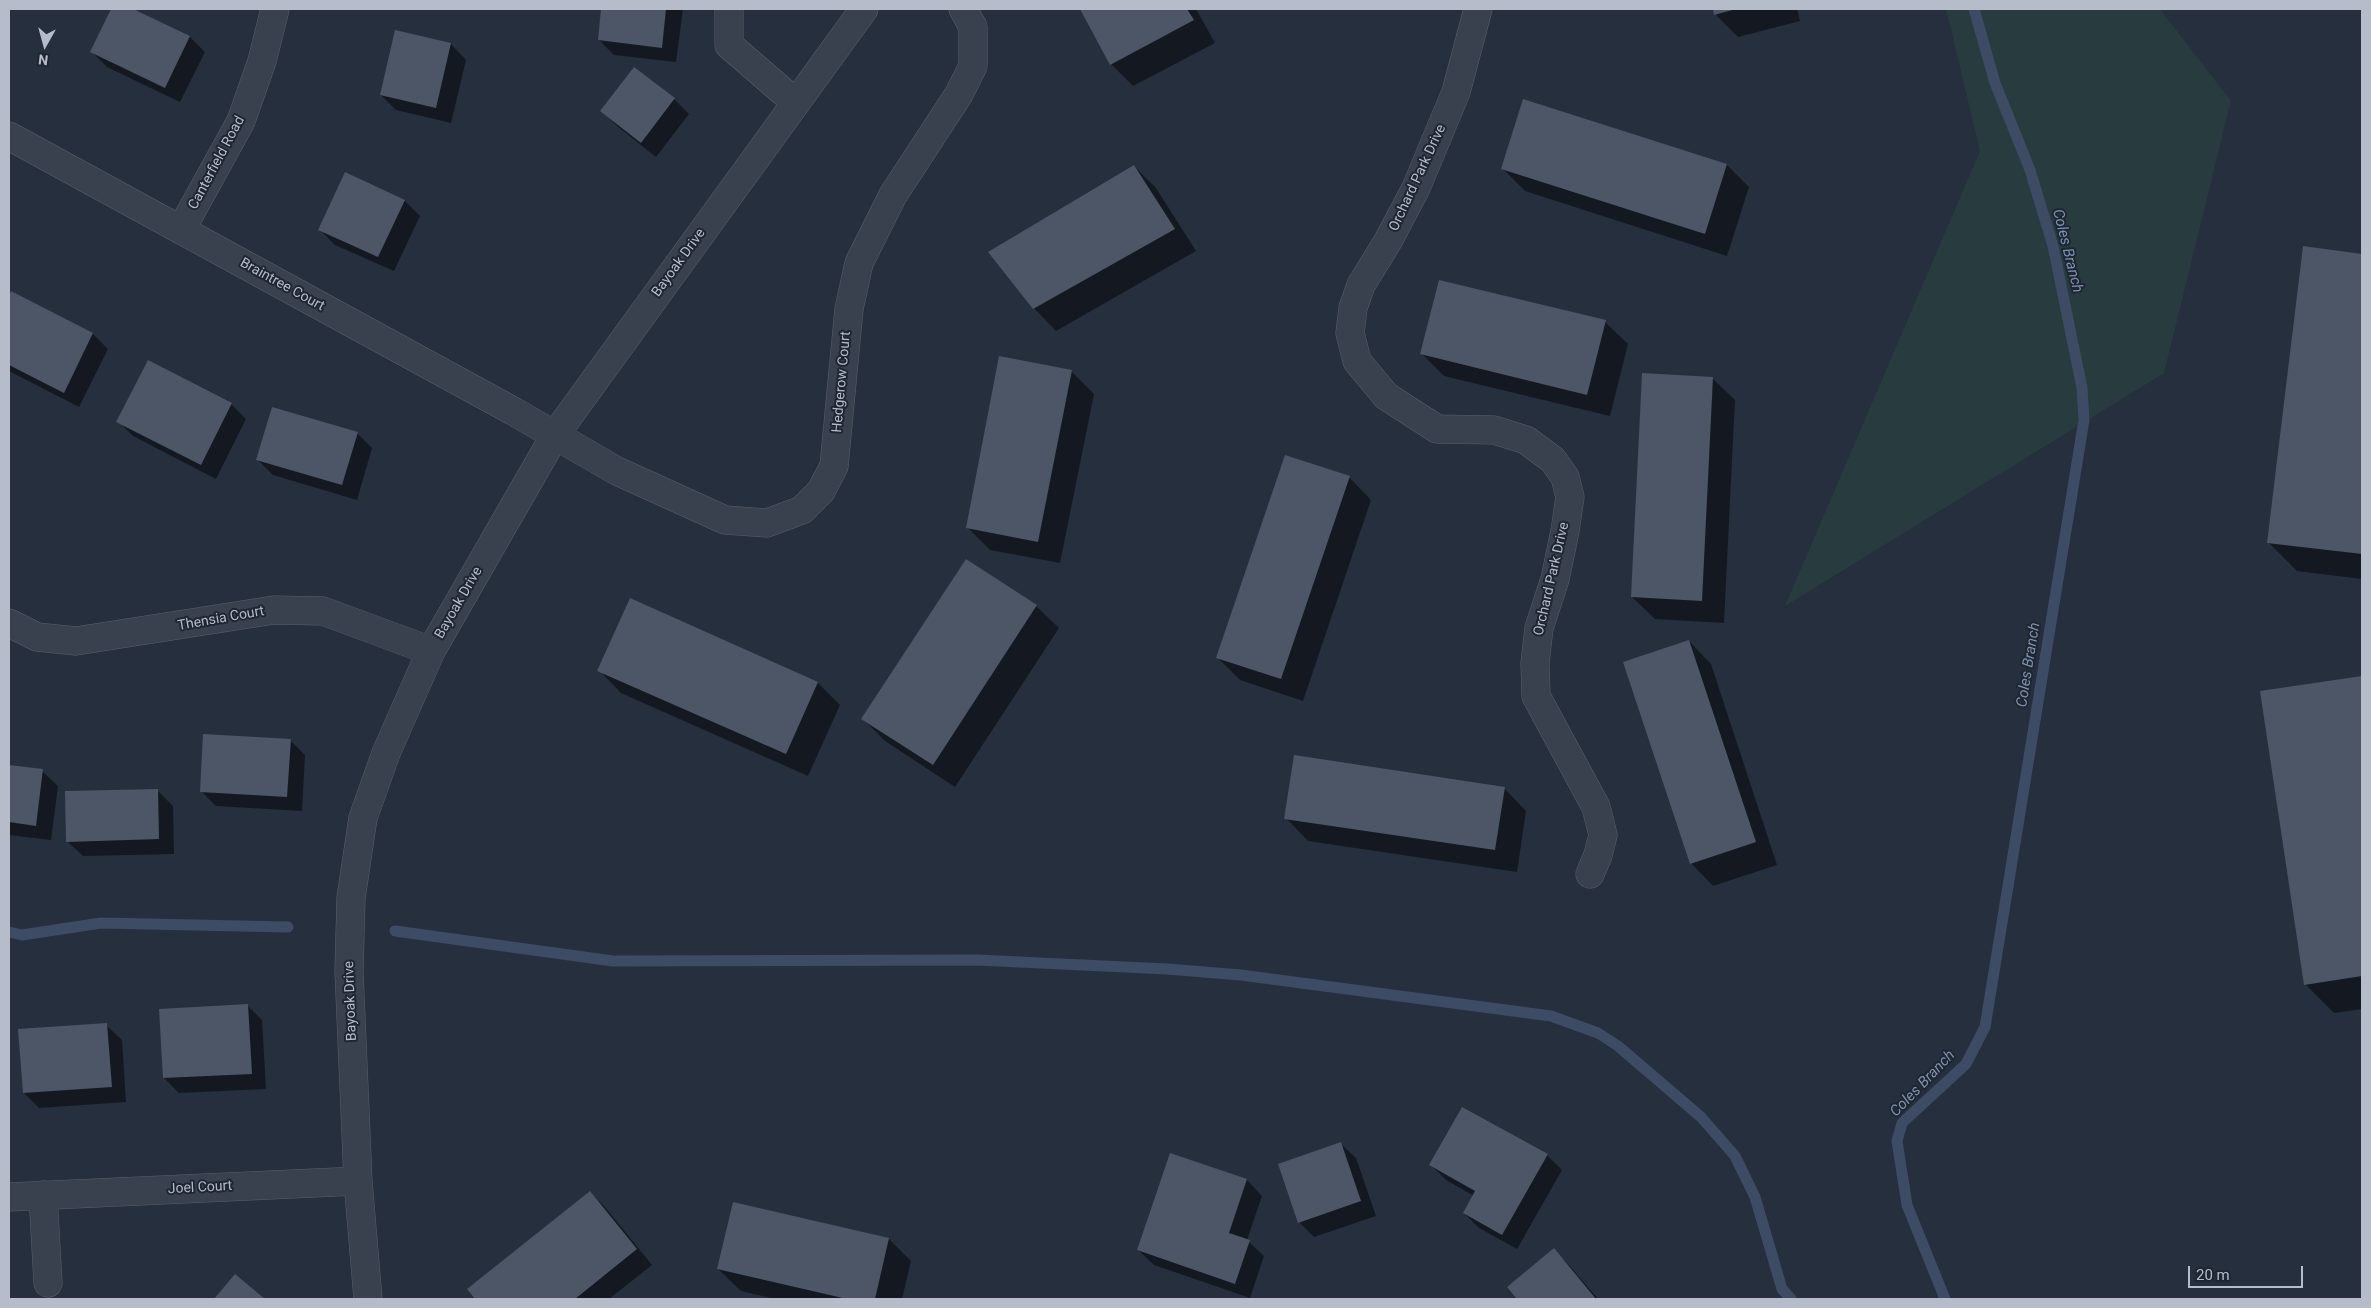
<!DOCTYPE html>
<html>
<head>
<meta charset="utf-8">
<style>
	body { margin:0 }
	#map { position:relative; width:2371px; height:1308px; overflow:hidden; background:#262f3e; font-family:Roboto,sans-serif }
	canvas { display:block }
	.frame { position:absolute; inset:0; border:10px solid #b6bcc9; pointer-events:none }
	.north { position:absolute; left:20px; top:20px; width:50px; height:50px; -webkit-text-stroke:4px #1f2633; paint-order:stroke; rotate:187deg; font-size:14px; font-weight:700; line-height:20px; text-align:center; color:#b6bcc9 }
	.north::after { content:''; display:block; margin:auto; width:18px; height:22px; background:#b6bcc9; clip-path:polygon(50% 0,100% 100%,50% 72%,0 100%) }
	.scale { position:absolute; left:2188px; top:1266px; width:115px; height:22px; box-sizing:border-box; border:2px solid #b6bcc9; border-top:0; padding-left:6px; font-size:15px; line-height:18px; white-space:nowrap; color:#b6bcc9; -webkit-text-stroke:4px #1f2633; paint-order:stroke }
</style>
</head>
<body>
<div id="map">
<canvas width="2371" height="1308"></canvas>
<div class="frame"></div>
<div class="north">N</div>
<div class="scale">20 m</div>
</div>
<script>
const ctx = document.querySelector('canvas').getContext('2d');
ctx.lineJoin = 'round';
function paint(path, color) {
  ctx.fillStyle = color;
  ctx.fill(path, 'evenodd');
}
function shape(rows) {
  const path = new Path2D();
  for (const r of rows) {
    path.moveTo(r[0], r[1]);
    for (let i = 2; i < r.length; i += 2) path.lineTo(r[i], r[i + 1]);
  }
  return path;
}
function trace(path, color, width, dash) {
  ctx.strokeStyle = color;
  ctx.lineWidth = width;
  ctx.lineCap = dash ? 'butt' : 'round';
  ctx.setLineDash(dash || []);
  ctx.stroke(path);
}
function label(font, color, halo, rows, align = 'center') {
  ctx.font = font + ' Roboto,sans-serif';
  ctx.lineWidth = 4;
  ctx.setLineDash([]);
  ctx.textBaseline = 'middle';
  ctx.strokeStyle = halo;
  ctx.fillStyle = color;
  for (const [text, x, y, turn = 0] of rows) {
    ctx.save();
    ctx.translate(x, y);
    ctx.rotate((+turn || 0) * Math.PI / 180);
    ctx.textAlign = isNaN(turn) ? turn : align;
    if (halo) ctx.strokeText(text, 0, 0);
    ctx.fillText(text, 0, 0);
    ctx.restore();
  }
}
paint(shape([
	[1946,9,2160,9,2231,101,2164,373,1785,606,1980,151]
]), '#283b3f');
paint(shape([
	[112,9,130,9,190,37,205,52,180,102,107,67,92,52],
	[603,9,683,9,676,62,614,55,599,40],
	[1081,9,1196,9,1215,43,1133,86,1111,64],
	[1714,9,1797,9,1800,21,1738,37,1715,14],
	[451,44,466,60,451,123,396,110,381,95],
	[634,69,674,99,689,114,656,157,617,126,602,111],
	[1524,101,1727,165,1749,187,1727,256,1525,191,1503,169],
	[1134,166,1156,188,1196,251,1056,331,1034,308,990,252],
	[345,174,405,201,420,216,394,271,335,245,320,230],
	[2304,248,2362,255,2362,579,2297,571,2268,542],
	[11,293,93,334,108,349,79,407,9,371,9,298],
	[1605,322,1628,344,1610,416,1444,376,1422,354],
	[1071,371,1094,394,1060,563,990,550,967,527],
	[1712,378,1735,400,1724,623,1655,619,1632,597],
	[231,404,246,419,216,479,133,436,118,421],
	[357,433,372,448,357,500,273,475,258,460],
	[1349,477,1371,500,1303,701,1240,680,1217,657],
	[630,600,818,683,840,705,808,776,621,693,599,670],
	[1036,606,1059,628,955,787,885,741,863,719],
	[1689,641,1711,664,1777,865,1713,886,1691,863],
	[2362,677,2362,1009,2334,1013,2305,984,2261,692],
	[290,740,305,755,302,811,216,806,201,791],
	[9,766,42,771,58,786,51,840,9,835],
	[1504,788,1526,811,1517,872,1308,841,1286,818],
	[158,791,173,806,174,854,83,856,67,841],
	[247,1005,262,1020,266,1089,179,1093,164,1078],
	[106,1025,122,1040,126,1102,39,1108,24,1093],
	[1340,1143,1356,1158,1376,1216,1314,1237,1299,1222],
	[1171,1155,1247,1180,1262,1196,1247,1240,1264,1256,1250,1298,1154,1265,1138,1250],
	[1547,1155,1562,1170,1517,1249,1479,1228,1464,1213,1474,1196,1446,1180,1431,1165],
	[590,1192,605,1207,652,1265,609,1299,477,1299,469,1289],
	[889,1239,911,1261,902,1299,775,1299,741,1291,718,1269],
	[1554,1250,1569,1265,1598,1299,1519,1299,1508,1287]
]), '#0007');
trace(shape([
	[395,931,613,961,977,960,1167,969,1241,975,1551,1016,1598,1033,1618,1046,1701,1117,1735,1156,1755,1197,1782,1289,1791,1299],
	[9,932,22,935,101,923,288,927],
	[1945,1299,1907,1205,1897,1141,1902,1123,1966,1064,1985,1027,2084,420,2082,388,2053,246,2030,170,1995,83,1974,9]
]), '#3d4b65', 11);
paint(shape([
	[111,9,133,9,190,36,165,88,90,52],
	[601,9,666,9,662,48,598,40],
	[1080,9,1187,9,1194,20,1110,65],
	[1713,9,1736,9,1714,15],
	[395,30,451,43,436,108,380,95],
	[634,67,675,98,641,143,600,111],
	[1523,99,1727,164,1705,234,1501,169],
	[1134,165,1175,229,1033,309,988,252],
	[345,172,405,200,378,257,318,230],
	[2303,246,2362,254,2362,554,2267,543],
	[1439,280,1606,320,1587,395,1420,354],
	[11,291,93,333,64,393,9,365,9,296],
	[999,356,1072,370,1038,542,966,528],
	[148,360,232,403,201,465,116,422],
	[1642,373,1713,377,1702,601,1631,597],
	[272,407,358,432,342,485,256,460],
	[1285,455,1350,476,1281,679,1216,658],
	[966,559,1037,605,933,765,861,719],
	[630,598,818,682,786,754,597,671],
	[1689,640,1756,842,1690,864,1623,662],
	[2362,676,2362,976,2304,985,2260,691],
	[203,734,291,739,287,797,200,792],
	[1294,755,1505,787,1495,850,1284,819],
	[9,765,43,769,36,826,9,822],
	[158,789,159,839,66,842,65,791],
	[248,1004,252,1074,163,1078,159,1009],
	[107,1023,112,1087,23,1093,18,1029],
	[1462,1107,1548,1154,1502,1235,1463,1213,1475,1191,1429,1165],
	[1341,1142,1361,1201,1298,1223,1278,1164],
	[1170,1153,1247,1179,1229,1233,1250,1240,1235,1284,1137,1250],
	[590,1191,637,1249,575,1299,475,1299,467,1289],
	[733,1202,889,1238,875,1299,847,1299,717,1269],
	[1554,1248,1596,1299,1517,1299,1507,1287],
	[235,1274,265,1299,214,1299]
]), '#4c5666');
const minor = shape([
	[729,9,729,45,795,102],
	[1478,9,1456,92,1416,188,1388,241,1361,285,1353,308,1350,333,1357,361,1386,396,1437,429,1494,430,1526,440,1553,460,1565,477,1570,497,1565,531,1555,579,1539,628,1535,663,1536,696,1596,807,1603,835,1598,855,1590,874],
	[9,136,513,411,617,471,725,520,767,523,802,510,821,491,834,466,849,309,859,263,893,195,959,94,973,66,973,27,963,9],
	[181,230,241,121,262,61,275,9],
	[9,623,37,637,76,641,274,610,323,611,431,651],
	[43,1195,48,1283],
	[9,1197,358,1181],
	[368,1299,358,1181,349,971,351,898,363,818,386,753,431,651,555,435,864,9]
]);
trace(minor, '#585f6c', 29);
trace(minor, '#3a414e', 28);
label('14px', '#b6bcc9', '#1f2633', [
	["Canterfield Road",217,163,-62],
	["Orchard Park Drive",1418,178,-65],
	["Bayoak Drive",679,263,-54],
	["Braintree Court",282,285,29],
	["Hedgerow Court",842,382,-85],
	["Orchard Park Drive",1552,579,-77],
	["Bayoak Drive",459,603,-60],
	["Thensia Court",221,619,-10],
	["Bayoak Drive",351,1001,-92],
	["Joel Court",200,1188,-3]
]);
label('italic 15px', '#7f91ae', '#1f2633', [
	["Coles Branch",2067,251,76],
	["Coles Branch",2029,665,-81],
	["Coles Branch",1923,1084,-46]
]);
</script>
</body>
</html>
